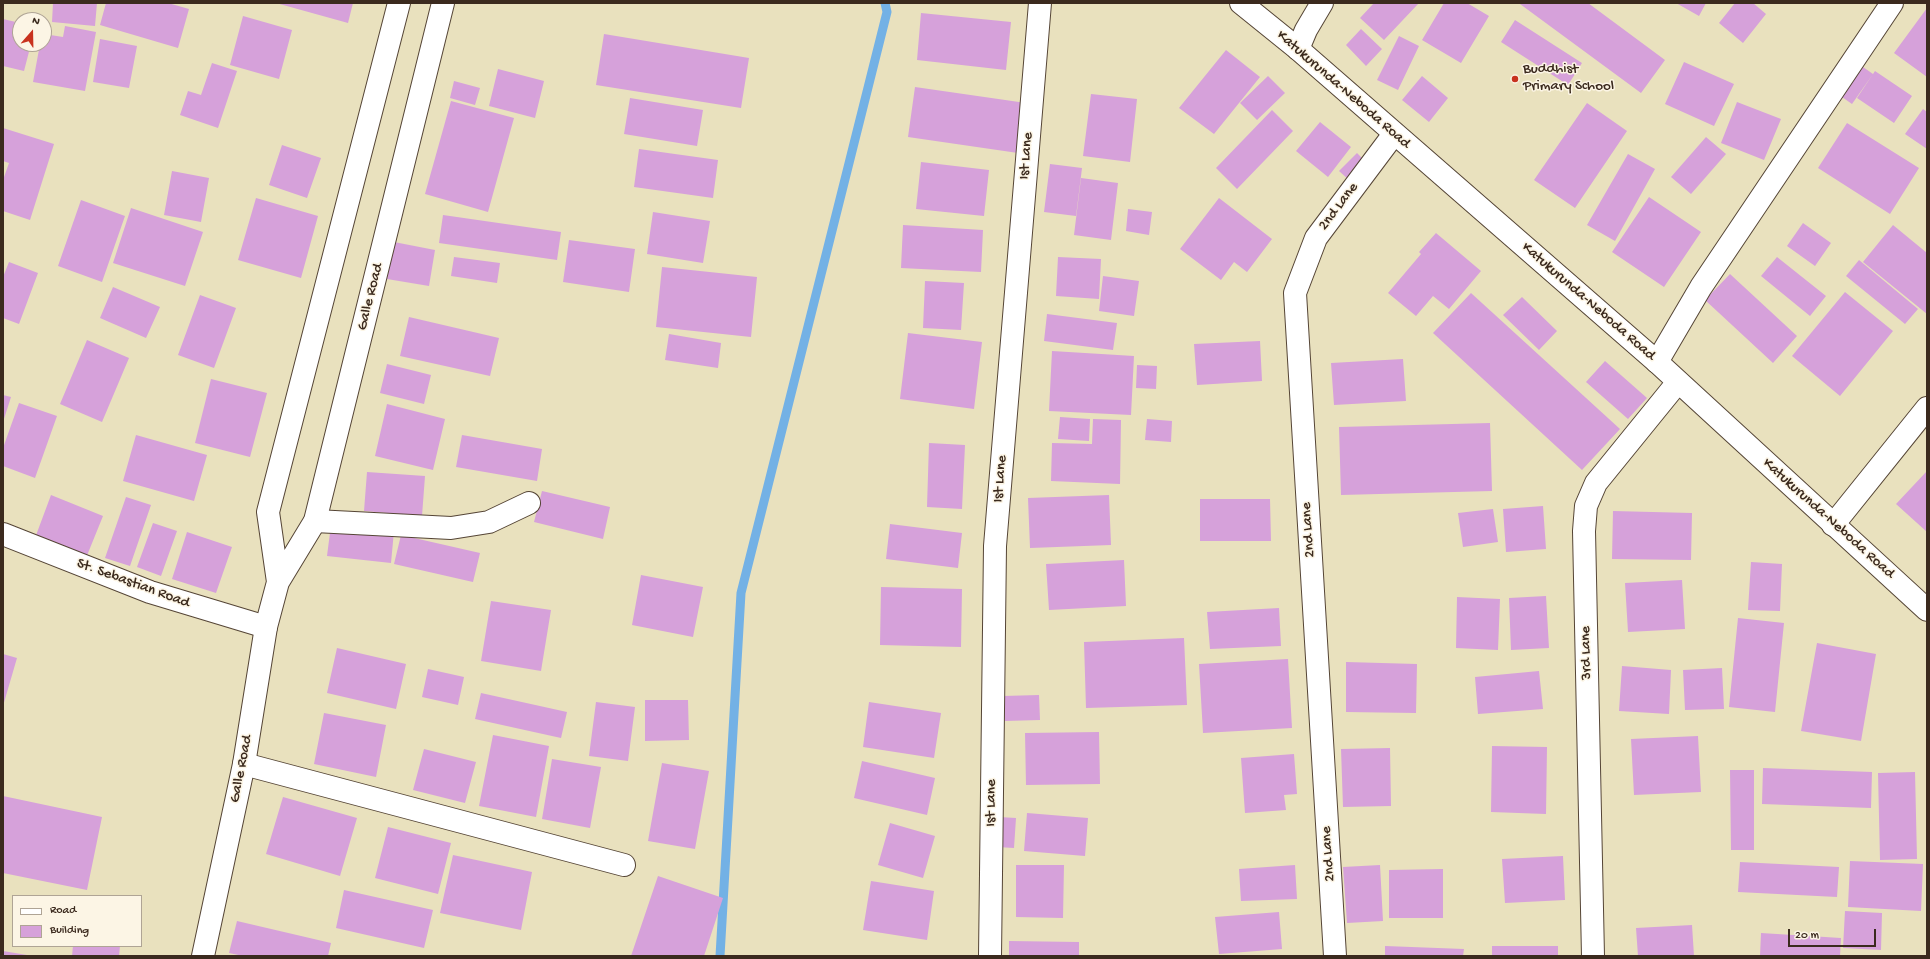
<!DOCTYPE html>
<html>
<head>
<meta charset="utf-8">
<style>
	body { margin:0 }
	#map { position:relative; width:1930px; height:959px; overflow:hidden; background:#e9e1be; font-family:"Gochi Hand",sans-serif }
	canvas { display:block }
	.frame { position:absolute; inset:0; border:4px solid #3b2a1e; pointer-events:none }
	.legend { position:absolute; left:12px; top:895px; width:130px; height:52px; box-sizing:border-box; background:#fcf5e5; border:1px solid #afa495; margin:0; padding:5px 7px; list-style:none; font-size:12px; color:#3b2a1e }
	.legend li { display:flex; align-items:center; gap:8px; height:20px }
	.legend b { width:20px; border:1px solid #afa495 }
	.north { position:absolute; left:12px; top:12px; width:40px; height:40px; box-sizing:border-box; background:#fcf5e5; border:1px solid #afa495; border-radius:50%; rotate:20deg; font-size:11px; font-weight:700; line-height:16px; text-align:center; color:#3b2a1e }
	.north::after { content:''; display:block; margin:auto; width:14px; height:18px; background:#c8321e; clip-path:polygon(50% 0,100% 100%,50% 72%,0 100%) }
	.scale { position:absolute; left:1788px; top:929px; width:88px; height:18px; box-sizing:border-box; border:2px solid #3b2a1e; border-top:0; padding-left:5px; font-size:12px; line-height:14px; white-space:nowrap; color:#3b2a1e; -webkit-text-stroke:3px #fcf5e5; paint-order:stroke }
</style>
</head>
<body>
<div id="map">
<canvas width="1930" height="959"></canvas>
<div class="frame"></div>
<ul class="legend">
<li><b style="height:5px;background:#fff"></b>Road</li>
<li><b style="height:11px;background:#d6a1da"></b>Building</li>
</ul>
<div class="north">N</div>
<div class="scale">20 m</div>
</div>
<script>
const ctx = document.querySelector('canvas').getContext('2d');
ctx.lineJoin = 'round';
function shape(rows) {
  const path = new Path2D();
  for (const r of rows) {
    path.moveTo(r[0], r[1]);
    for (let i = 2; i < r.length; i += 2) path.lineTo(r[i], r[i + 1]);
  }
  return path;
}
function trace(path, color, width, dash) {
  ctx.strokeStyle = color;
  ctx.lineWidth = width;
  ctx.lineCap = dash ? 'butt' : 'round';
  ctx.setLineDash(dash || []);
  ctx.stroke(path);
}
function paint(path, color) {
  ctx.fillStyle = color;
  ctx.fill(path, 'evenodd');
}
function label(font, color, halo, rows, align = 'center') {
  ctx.font = font + ' "Gochi Hand",sans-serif';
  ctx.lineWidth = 3;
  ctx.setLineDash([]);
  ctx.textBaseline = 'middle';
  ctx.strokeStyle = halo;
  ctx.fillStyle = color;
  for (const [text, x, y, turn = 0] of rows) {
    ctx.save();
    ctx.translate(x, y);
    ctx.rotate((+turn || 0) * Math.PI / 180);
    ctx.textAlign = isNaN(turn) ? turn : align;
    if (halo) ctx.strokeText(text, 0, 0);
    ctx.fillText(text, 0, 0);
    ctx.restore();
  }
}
trace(shape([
	[720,956,741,593,887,12,885,3]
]), '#73b1e5', 9);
paint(shape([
	[53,3,97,3,95,26,52,22],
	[106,3,168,3,189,9,178,48,100,25],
	[276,3,353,3,348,23],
	[1374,3,1419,3,1384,40,1360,18],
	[1444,3,1467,3,1489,16,1461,63,1422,40],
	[1521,3,1588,3,1665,60,1641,93,1520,4],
	[1676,3,1706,3,1699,16],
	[1735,3,1753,3,1766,14,1743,43,1719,23],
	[1927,8,1927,77,1894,53],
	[921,13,1011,22,1006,70,917,60],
	[243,16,292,30,279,79,230,65],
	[3,19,20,23,20,44,31,44,24,71,3,66],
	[1515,20,1582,63,1568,85,1501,42],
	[65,26,96,32,85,91,33,82,40,44,44,44,44,34,63,37],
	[1361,29,1382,49,1366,66,1346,45],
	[604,34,749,58,741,108,596,85],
	[1399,36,1419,46,1398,90,1377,80],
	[100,39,137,46,129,88,93,82],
	[1226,50,1260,77,1214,134,1179,108],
	[1684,62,1734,84,1714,126,1665,104],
	[212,63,237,71,218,128,180,115,188,91,201,95],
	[1863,67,1873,74,1852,104,1842,97],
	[498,69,544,81,535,118,489,106],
	[1875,71,1912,96,1894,123,1857,98],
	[1268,76,1285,93,1257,120,1240,103],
	[1422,76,1448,98,1429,122,1402,100],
	[454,81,480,88,475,105,450,98],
	[915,87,1026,103,1018,153,908,137],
	[1091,94,1137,99,1130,162,1083,156],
	[630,98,703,110,697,146,624,134],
	[451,101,514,118,488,212,425,194],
	[1737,102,1781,119,1764,160,1721,143],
	[1587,103,1627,131,1575,208,1534,180],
	[1923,109,1927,112,1927,149,1905,134],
	[1272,110,1293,131,1237,189,1216,168],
	[1320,122,1351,147,1328,177,1296,151],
	[1847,123,1919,168,1890,214,1818,168],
	[3,128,54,144,30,220,3,211,3,180,9,163,3,161],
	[1706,137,1726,154,1691,194,1671,177],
	[282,145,321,158,307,198,269,185],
	[639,149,718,160,713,198,634,187],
	[1357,153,1366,162,1349,180,1339,171],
	[1628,154,1655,169,1615,241,1587,225],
	[921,162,989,170,984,216,916,209],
	[1050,164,1082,168,1076,216,1044,212],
	[172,171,209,178,201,222,164,215],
	[1081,178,1118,183,1111,240,1074,235],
	[1649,197,1701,232,1664,287,1612,252],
	[256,198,318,216,301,278,238,260],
	[1219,198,1272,239,1247,272,1234,262,1221,280,1180,249],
	[81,200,125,216,102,282,58,266],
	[131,208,203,232,185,286,113,263],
	[1128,209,1152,212,1149,235,1126,231],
	[653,212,710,221,703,263,647,254],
	[443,215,561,232,557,260,439,243],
	[1803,223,1831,243,1815,266,1787,246],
	[903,225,983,230,981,272,901,268],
	[1893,225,1927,253,1927,314,1863,262],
	[1436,233,1481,271,1449,309,1433,296,1416,316,1388,293,1421,254,1419,252],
	[569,240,635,249,629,292,563,282],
	[394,242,435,250,429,286,387,279],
	[454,257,500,263,497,283,451,276],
	[1058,257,1101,259,1099,299,1056,296],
	[1777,257,1826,296,1810,316,1761,276],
	[1859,260,1918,309,1905,324,1846,276],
	[9,262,38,273,19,324,3,318,3,277],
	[662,267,757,277,751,337,656,327],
	[1730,274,1797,336,1773,363,1705,300],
	[1103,276,1139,281,1134,316,1099,311],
	[925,281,964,283,961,330,923,328],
	[113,287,160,307,146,338,100,318],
	[1845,292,1893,331,1840,396,1792,356],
	[1471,293,1620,429,1582,470,1433,333],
	[200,295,236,308,214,368,178,355],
	[1522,297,1557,331,1539,350,1503,315],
	[1047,314,1117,323,1113,350,1044,341],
	[409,317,499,338,490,376,400,356],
	[908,333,982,342,974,409,900,399],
	[669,334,721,343,718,368,665,360],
	[87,340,129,358,102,422,60,404],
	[1260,341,1262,381,1197,385,1194,344],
	[1052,351,1134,356,1131,415,1049,411],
	[1403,359,1406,401,1334,405,1331,363],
	[1605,361,1647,398,1628,419,1586,382],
	[387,364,431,375,424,404,380,393],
	[1137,365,1157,366,1156,389,1136,388],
	[211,379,267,393,250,457,195,443],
	[3,395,11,397,3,422],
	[19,403,57,416,35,478,3,466,3,448],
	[387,404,445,419,433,470,375,456],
	[1060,417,1090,419,1089,441,1058,439],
	[1093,419,1121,420,1120,484,1051,481,1052,443,1092,444],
	[1147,419,1172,421,1171,442,1145,440],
	[1490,423,1492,491,1341,495,1339,427],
	[136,435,207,455,194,501,123,481],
	[462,435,542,449,537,481,456,467],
	[929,443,965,445,962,509,927,507],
	[1927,471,1927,532,1896,504],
	[367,472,425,476,422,516,364,511],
	[542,491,610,507,603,539,534,522],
	[51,495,103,516,86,558,35,538],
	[1109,495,1111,545,1030,548,1028,498],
	[126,497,151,505,130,566,105,558],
	[1200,499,1270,499,1271,541,1200,541],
	[1543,506,1546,549,1506,552,1503,509],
	[1493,509,1498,542,1463,547,1458,513],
	[1613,511,1692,513,1691,560,1612,559],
	[153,523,177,531,161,576,137,567],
	[890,524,962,533,958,568,886,559],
	[331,525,394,531,391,563,327,556],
	[187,532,232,547,216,593,172,579],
	[401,535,480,553,473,582,394,564],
	[1124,560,1126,606,1049,610,1046,564],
	[1751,562,1782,564,1780,611,1748,610],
	[641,575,703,587,693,637,632,625],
	[1682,580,1685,629,1628,632,1625,583],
	[881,587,962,589,961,647,880,645],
	[1546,596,1549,648,1511,650,1509,598],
	[1457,597,1500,599,1498,650,1456,648],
	[491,601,551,610,541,671,481,661],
	[1279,608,1281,646,1210,649,1207,612],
	[1738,618,1784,623,1775,712,1729,707],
	[1184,638,1187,705,1086,708,1084,642],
	[1817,643,1876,654,1861,741,1801,731],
	[337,648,406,664,396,709,327,693],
	[3,654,17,658,3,706],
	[1288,659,1292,728,1203,733,1199,664],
	[1346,662,1417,664,1416,713,1346,712],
	[1622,666,1671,670,1669,714,1619,711],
	[1722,668,1724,709,1685,710,1683,670],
	[428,669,464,677,458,705,422,697],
	[1539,671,1543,709,1478,714,1475,677],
	[481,693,567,712,561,738,475,719],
	[1039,695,1040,720,1005,721,1003,696],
	[645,700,688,700,689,740,645,741],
	[596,702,635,707,628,761,589,756],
	[869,702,941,713,934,758,863,747],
	[324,713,386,725,376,777,314,764],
	[1099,732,1100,784,1026,785,1025,733],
	[493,735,549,746,536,817,479,806],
	[1698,736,1701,792,1634,795,1631,739],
	[1492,746,1547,747,1546,814,1491,812],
	[1390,748,1391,806,1343,807,1341,749],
	[424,749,476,762,465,803,413,790],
	[1294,754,1297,794,1284,795,1286,810,1245,813,1241,758],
	[552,759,601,767,590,828,542,819],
	[862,761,935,778,927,815,854,798],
	[662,763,709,771,695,849,648,841],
	[1763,768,1872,772,1871,808,1762,804],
	[1730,770,1754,770,1754,850,1731,850],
	[1915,772,1917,859,1880,860,1878,773],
	[3,796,102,817,87,890,3,873],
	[283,797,357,818,340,876,266,854],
	[1027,813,1088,818,1085,856,1024,851],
	[999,817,1016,818,1014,848,997,847],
	[890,823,935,836,923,878,878,865],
	[388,827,451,843,438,894,375,878],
	[453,855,532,872,521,930,440,913],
	[1563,856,1565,900,1505,903,1502,859],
	[1850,861,1923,864,1921,911,1848,907],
	[1740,862,1839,867,1837,897,1738,892],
	[1016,865,1064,865,1063,918,1016,917],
	[1295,865,1297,899,1241,901,1239,869],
	[1380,865,1383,921,1347,923,1343,867],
	[1443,869,1443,918,1389,918,1389,870],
	[658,876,723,898,704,956,631,956],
	[871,881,934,891,927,940,863,930],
	[344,890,433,910,424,948,336,928],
	[1845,911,1882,913,1881,950,1843,948],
	[1279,912,1282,949,1219,954,1215,917],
	[237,921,331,943,328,956,243,956,229,953],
	[1692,925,1694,956,1638,956,1636,928],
	[1761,933,1841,938,1840,956,1760,956],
	[1009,941,1079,942,1079,956,1009,956],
	[73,946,120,946,119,956,72,956],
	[1385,946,1464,949,1463,956,1385,956],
	[1492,946,1558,946,1558,956,1492,956],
	[3,951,27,955,27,956,3,956]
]), '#d6a1da');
const minor = shape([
	[1298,49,1306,30,1322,3],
	[1657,362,1701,287,1892,3],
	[315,521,451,528,489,522,529,503],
	[1833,525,1927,408],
	[3,534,150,592,266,627],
	[244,764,624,865],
	[990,956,995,546,1040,3],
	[1335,956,1295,293,1316,238,1394,134],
	[1593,956,1584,531,1586,506,1596,483,1678,382]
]);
const major = shape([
	[1241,3,1298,49,1657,362,1927,610]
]);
const highway = shape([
	[278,582,268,512,399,3],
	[203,956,244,764,266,627,278,582,315,521,443,3]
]);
trace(minor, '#554536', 24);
trace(major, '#554536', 24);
trace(highway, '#554536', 24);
trace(minor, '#fff', 22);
trace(major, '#fff', 22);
trace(highway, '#fff', 22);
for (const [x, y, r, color] of [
	[1515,79,4,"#c8321e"]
]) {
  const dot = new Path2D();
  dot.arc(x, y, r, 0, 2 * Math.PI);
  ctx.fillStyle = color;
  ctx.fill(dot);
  trace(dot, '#fcf5e5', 1.5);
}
label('15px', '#3b2a1e', '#fcf5e5', [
	["Buddhist",1523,70],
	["Primary School",1523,87]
], 'left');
label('15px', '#3b2a1e', '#fcf5e5', [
	["Katukurunda-Neboda Road",1343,90,41],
	["Ist Lane",1027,156,-85],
	["2nd Lane",1339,207,-53],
	["Galle Road",371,297,-76],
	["Katukurunda-Neboda Road",1588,302,41],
	["Ist Lane",1001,479,-85],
	["Katukurunda-Neboda Road",1828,519,42],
	["2nd Lane",1309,530,-94],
	["St. Sebastian Road",133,584,20],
	["3rd Lane",1587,653,-91],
	["Galle Road",242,769,-79],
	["Ist Lane",992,803,-89],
	["2nd Lane",1329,854,-94]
]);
</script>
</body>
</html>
